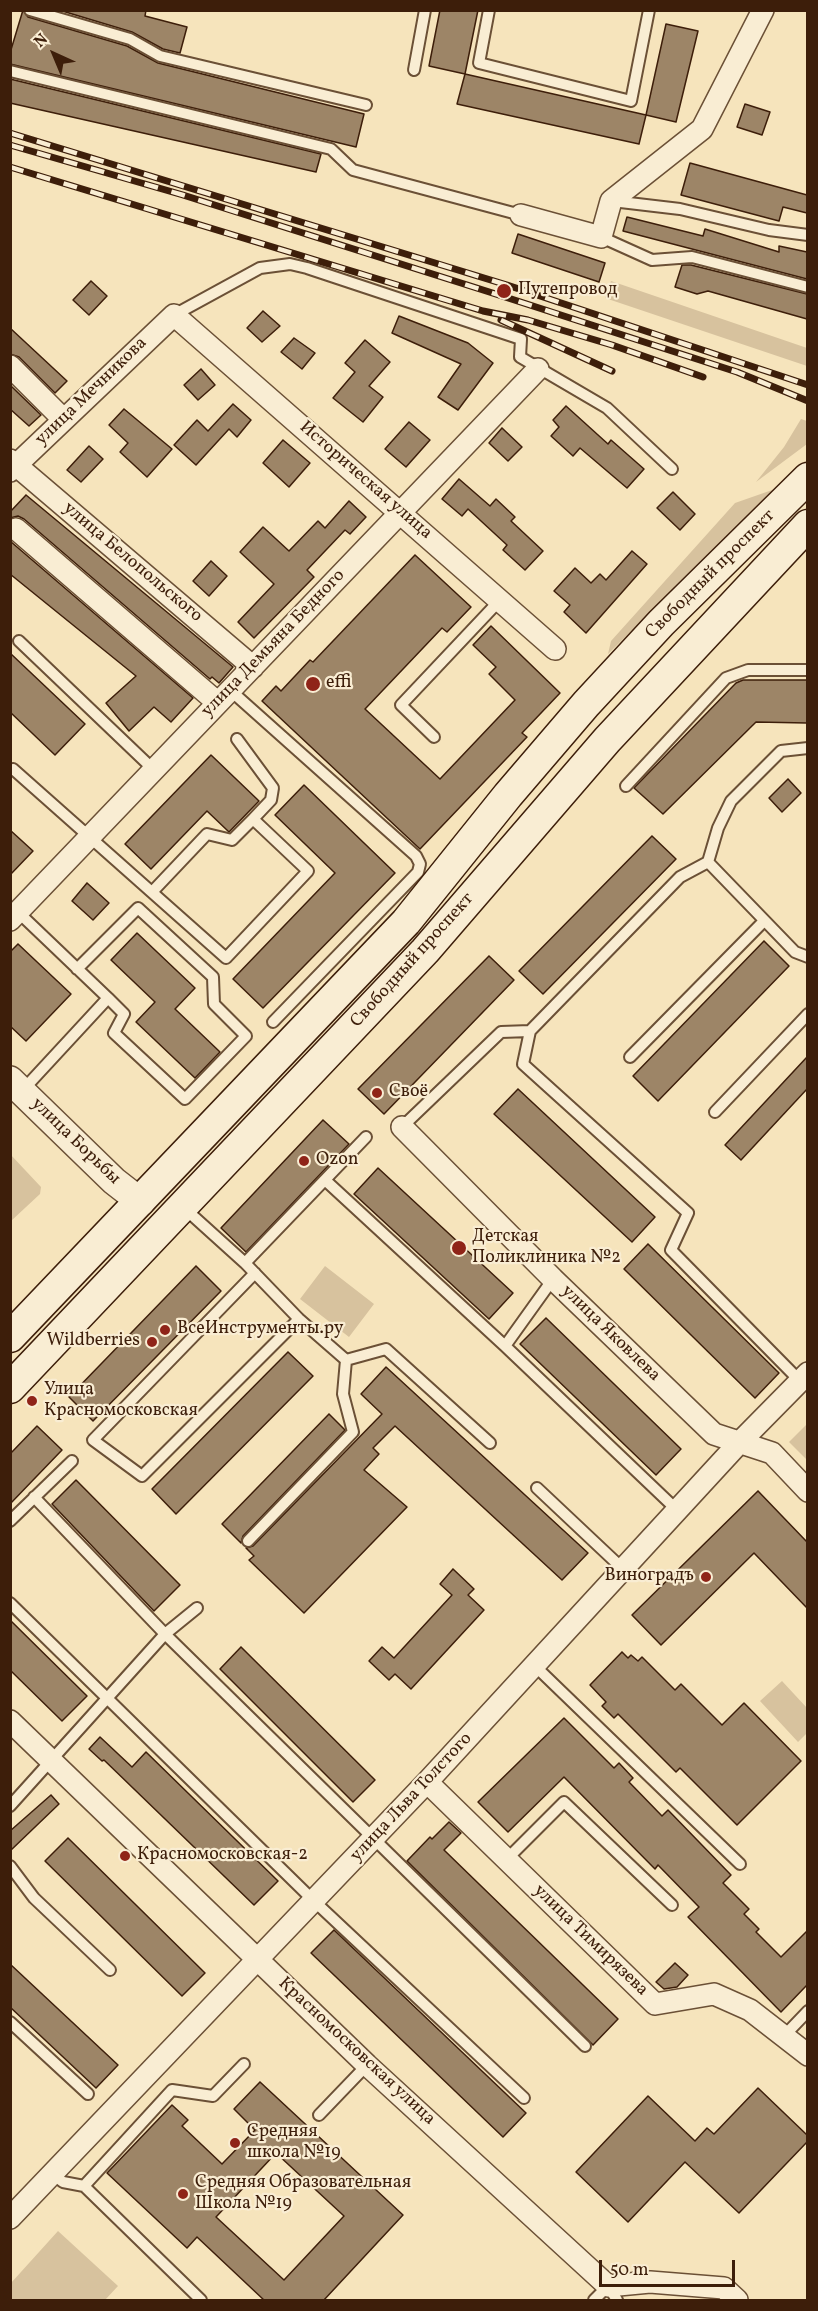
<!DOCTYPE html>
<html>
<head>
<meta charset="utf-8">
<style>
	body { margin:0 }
	#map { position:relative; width:818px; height:2311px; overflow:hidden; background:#f6e4bc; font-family:Vollkorn,serif }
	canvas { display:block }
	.frame { position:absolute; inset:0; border:12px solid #3d1e0a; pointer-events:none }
	.north { position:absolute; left:24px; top:24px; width:60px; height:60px; -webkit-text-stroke:4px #f9edd3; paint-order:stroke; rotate:316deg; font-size:16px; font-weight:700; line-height:24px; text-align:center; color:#3d1e0a }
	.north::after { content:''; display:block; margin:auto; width:21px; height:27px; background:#3d1e0a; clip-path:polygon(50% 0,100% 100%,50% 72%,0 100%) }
	.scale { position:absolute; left:599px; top:2260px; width:136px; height:27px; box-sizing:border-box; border:3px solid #3d1e0a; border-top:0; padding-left:8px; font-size:18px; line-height:21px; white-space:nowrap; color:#3d1e0a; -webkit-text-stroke:4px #f9edd3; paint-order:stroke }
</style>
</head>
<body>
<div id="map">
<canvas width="818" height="2311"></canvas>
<div class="frame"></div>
<div class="north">N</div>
<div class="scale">50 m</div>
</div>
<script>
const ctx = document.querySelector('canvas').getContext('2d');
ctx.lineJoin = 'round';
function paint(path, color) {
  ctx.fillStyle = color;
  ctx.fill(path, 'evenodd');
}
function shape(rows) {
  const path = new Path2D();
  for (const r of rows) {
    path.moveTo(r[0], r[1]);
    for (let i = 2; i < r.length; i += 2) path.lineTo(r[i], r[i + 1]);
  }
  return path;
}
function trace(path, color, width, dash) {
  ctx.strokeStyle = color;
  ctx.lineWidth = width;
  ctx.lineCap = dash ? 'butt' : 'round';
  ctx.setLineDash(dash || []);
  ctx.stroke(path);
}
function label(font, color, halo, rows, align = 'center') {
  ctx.font = font + ' Vollkorn,serif';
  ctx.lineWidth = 4.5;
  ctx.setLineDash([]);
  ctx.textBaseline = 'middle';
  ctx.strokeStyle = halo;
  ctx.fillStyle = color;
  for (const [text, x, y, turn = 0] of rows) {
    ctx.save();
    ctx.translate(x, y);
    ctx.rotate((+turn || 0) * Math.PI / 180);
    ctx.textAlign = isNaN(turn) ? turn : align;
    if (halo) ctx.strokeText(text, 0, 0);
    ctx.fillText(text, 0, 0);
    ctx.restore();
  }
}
paint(shape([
	[611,281,807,348,807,366,605,298],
	[801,419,807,421,807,444,756,482,784,447],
	[775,489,608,654,611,641,735,503],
	[10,1154,41,1187,40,1194,11,1221],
	[325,1266,374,1304,349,1337,300,1299],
	[807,1424,807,1460,789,1442],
	[782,1681,807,1708,807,1733,798,1742,760,1701],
	[58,2231,118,2286,105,2300,11,2300,11,2283]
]), '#d7c29e');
const building = shape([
	[23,10,28,17,127,46,158,63,364,114,356,147,10,64,10,53,23,10],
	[59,10,146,10,145,16,187,27,180,53,163,49,132,32,59,10],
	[440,10,478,10,465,74,429,66,440,10],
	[666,24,698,31,676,122,646,115,666,24],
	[465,74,646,115,639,144,457,104,465,74],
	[10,79,321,154,316,172,10,103,10,79],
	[745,104,770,112,762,135,737,127,745,104],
	[690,163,807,195,807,213,783,207,779,221,681,195,690,163],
	[627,217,703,236,705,229,779,252,779,246,807,252,807,279,623,231,627,217],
	[518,234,605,263,599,282,512,253,518,234],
	[682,265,691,265,807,294,807,319,708,291,697,294,675,287,682,265],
	[91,281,107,296,89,315,73,300,91,281],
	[263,311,280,326,262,342,247,328,263,311],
	[399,316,468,343,493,363,458,410,438,397,461,364,392,333,399,316],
	[10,328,67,381,55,393,19,357,10,354,10,328],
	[294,338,315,353,302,369,281,352,294,338],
	[365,340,390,362,369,386,383,397,363,422,333,398,355,372,345,363,365,340],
	[201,369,215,385,198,400,184,385,201,369],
	[10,385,41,415,29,426,10,409,10,385],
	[233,404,251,420,237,437,229,429,196,465,174,445,197,420,208,431,233,404],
	[566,406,608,444,611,440,644,469,627,488,580,448,573,456,551,436,559,427,553,420,566,406],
	[124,409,172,449,147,477,120,452,128,443,109,425,124,409],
	[409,422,430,440,406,467,385,449,409,422],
	[502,428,522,447,508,461,489,443,502,428],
	[283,440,310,463,289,487,263,463,283,440],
	[89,446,103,459,81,482,67,470,89,446],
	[459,479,490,506,496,499,515,517,511,521,543,551,525,570,503,550,507,545,468,509,462,516,442,499,459,479],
	[673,492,695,514,680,530,657,508,673,492],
	[26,495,233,667,219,683,212,677,210,679,24,519,18,516,10,518,10,512,26,495],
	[349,501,366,517,350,534,345,530,307,570,314,577,254,638,238,622,274,584,240,552,263,527,289,551,318,521,325,528,349,501],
	[10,541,193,698,171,722,154,707,129,731,106,703,136,676,10,574,10,541],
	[632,551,647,564,586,633,564,612,570,605,554,591,575,568,591,583,600,574,606,580,632,551],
	[415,555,471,607,447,632,442,628,365,709,440,779,515,700,489,674,496,667,473,645,491,626,560,693,522,733,527,737,420,849,262,701,276,686,281,691,310,660,313,662,415,555],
	[211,561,227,576,209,596,193,581,211,561],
	[10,653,85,724,55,755,10,712,10,653],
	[743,680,807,680,807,723,756,722,663,814,634,788,736,683,743,680],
	[211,755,259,801,229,832,207,811,151,869,125,844,211,755],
	[788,779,801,793,782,812,769,798,788,779],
	[304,785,395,873,263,1008,233,979,335,873,275,815,304,785],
	[10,830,33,851,10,875,10,830],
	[652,836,676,859,543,994,519,971,652,836],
	[87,883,109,903,93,920,72,901,87,883],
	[137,933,195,988,175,1009,220,1052,195,1078,136,1022,155,1002,111,960,137,933],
	[764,941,789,966,658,1101,633,1076,764,941],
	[18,944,71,994,26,1041,10,1026,10,952,18,944],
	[489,956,514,980,384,1114,358,1089,489,956],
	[807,1057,807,1089,741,1160,725,1145,807,1057],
	[518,1089,655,1217,632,1242,494,1114,518,1089],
	[323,1120,349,1144,246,1252,221,1228,323,1120],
	[378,1168,513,1293,489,1319,354,1194,378,1168],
	[648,1244,779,1373,755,1398,624,1269,648,1244],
	[196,1266,221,1291,93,1421,69,1397,196,1266],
	[546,1318,681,1449,656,1475,520,1344,546,1318],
	[288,1352,313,1376,176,1514,152,1489,288,1352],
	[386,1367,588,1553,562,1580,395,1426,373,1448,379,1454,364,1470,407,1507,304,1613,249,1560,254,1556,246,1548,253,1546,382,1414,361,1394,386,1367],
	[329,1414,345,1430,243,1536,241,1543,222,1524,329,1414],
	[37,1426,62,1450,10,1504,10,1454,37,1426],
	[76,1480,180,1585,154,1611,52,1504,76,1480],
	[758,1491,807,1542,807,1608,754,1553,661,1645,632,1615,758,1491],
	[453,1569,474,1589,468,1595,484,1610,411,1689,395,1674,389,1680,369,1661,382,1647,394,1658,452,1595,440,1584,453,1569],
	[10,1620,87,1696,62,1721,10,1670,10,1620],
	[241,1647,375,1780,353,1802,220,1669,241,1647],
	[622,1652,628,1658,631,1655,638,1661,642,1657,675,1690,681,1684,722,1725,744,1703,801,1761,737,1825,680,1768,676,1772,618,1714,614,1718,602,1706,606,1702,590,1685,622,1652],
	[564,1718,614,1768,619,1763,633,1778,629,1782,662,1816,668,1810,731,1875,723,1883,749,1909,744,1914,759,1929,756,1932,781,1957,807,1931,807,1985,781,2012,688,1917,699,1907,658,1865,655,1869,564,1777,508,1832,478,1802,564,1718],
	[100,1737,132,1767,146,1752,278,1881,254,1905,104,1760,102,1761,89,1749,100,1737],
	[51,1795,59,1804,10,1851,10,1831,51,1795],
	[449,1822,461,1833,444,1850,618,2019,593,2045,407,1861,430,1837,432,1839,449,1822],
	[68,1838,205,1973,182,1996,45,1861,68,1838],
	[334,1930,526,2113,503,2137,311,1953,334,1930],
	[675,1963,688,1975,677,1987,664,1989,656,1982,675,1963],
	[10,1964,118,2065,96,2088,10,2007,10,1964],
	[260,2082,403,2215,323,2301,265,2301,197,2237,187,2248,107,2173,172,2105,188,2120,182,2126,222,2164,255,2130,234,2109,260,2082],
	[276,2153,344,2216,284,2280,216,2217,276,2153],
	[758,2088,807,2135,807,2142,739,2213,685,2162,628,2222,576,2172,648,2096,695,2141,707,2128,714,2134,758,2088]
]);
paint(building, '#9d8567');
trace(building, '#3d1e0a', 1.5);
const service = shape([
	[30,10,130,39,160,56,366,105],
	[489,10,479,63,631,101,649,10],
	[414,70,425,10],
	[10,71,331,149,353,170,521,215],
	[612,201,680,209,769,230,808,235],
	[601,237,652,260,692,257,808,287],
	[174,315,260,268,290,264,307,268,521,339,520,357,607,408,672,469],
	[19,641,154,770],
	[230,690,416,856,420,864,418,872,273,1022],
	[434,737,401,705,501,599],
	[237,739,273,788,271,800,253,819],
	[10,770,13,769,226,958,308,871,253,819,232,840,207,834,153,891],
	[626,786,726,678,748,670,808,670],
	[708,862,795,952,808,957],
	[18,912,108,998,22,1091],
	[77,969,138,908,213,977,214,1004,246,1036,185,1099,114,1033,124,1014,108,998],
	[530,1031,523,1064,688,1213,671,1250,800,1381],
	[630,1057,764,921],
	[715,1112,808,1014],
	[402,1127,501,1032,530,1031,680,877,708,862,718,828,731,801,781,751,808,748],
	[325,1180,505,1346,677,1510],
	[183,1207,245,1263,299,1319,346,1360,386,1349,490,1443],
	[245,1263,366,1137],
	[255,1273,93,1440,142,1476,299,1319],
	[505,1346,553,1279],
	[537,1488,623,1569],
	[34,1497,165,1634,585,2046],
	[10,1521,72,1461],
	[248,1541,353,1432,343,1394,346,1360],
	[10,1603,314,1901,524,2098],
	[535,1666,740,1864],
	[10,1806,165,1634,197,1608],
	[506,1860,564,1802,672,1905],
	[10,1866,34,1898,110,1970],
	[10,2022,88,2094],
	[785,2035,808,2011],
	[319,2115,367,2065],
	[51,2173,63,2182,84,2186,172,2090,213,2096,244,2064],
	[84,2186,201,2300],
	[594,2300,608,2286,617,2300]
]);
const minor = shape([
	[521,215,601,237,611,201,702,129,763,10],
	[10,366,63,419],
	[10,460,253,667],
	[10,471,174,315,555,649],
	[16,529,218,703],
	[10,920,538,369],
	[402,1127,553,1279,714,1434,772,1453,808,1491],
	[10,1721,367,2065,608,2286,650,2282,724,2288,737,2300],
	[427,1782,655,2004,714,1994,750,2010,808,2055],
	[10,2218,427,1782,739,1443,808,1373]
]);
const tertiary = shape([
	[10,1080,114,1181,141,1202]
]);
const secondary = shape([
	[10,1337,406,922,508,795,586,704,661,623,808,478],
	[10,1388,425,951,607,740,808,525]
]);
trace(service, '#6b5036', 14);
trace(minor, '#6b5036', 24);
trace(tertiary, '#6b5036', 30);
trace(secondary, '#3d1e0a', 33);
trace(service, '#f9edd3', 10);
trace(minor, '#f9edd3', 21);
trace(tertiary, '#f9edd3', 27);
trace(secondary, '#f9edd3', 30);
const rail = shape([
	[10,133,507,285,808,385],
	[10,145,183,195,502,296,737,372,808,401],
	[10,167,483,311,528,320,612,345,703,377],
	[501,320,612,371]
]);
trace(rail, '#3d1e0a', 7);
trace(rail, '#f9edd3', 4.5, [14]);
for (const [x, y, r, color] of [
	[504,291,8,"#8f2418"],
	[313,684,8,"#8f2418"],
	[377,1093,6,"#8f2418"],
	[304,1161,6,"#8f2418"],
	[459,1248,8,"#8f2418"],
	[165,1330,6,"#8f2418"],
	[152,1342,6,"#8f2418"],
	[32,1401,6,"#8f2418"],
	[706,1577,6,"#8f2418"],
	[125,1856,6,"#8f2418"],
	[235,2143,6,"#8f2418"],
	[183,2194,6,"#8f2418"]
]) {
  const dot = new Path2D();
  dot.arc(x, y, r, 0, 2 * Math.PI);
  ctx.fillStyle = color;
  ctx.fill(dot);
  trace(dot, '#f9edd3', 2);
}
label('18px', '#3d1e0a', '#f9edd3', [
	["Путепровод",518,291],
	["effi",326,684],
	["Своё",389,1093],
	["Ozon",316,1161],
	["Детская",472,1238],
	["Поликлиника №2",472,1259],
	["ВсеИнструменты.ру",177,1330],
	["Wildberries",140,1342,"right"],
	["Улица",44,1391],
	["Красномосковская",44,1412],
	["Виноградъ",694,1577,"right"],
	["Красномосковская-2",137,1856],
	["Средняя",247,2133],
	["школа №19",247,2154],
	["Средняя Образовательная",195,2184],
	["Школа №19",195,2205]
], 'left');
label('18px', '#3d1e0a', '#f9edd3', [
	["улица Мечникова",92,392,-44],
	["Историческая улица",365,481,41],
	["улица Белопольского",132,563,40],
	["Свободный проспект",711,575,-45],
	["улица Демьяна Бедного",274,644,-46],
	["Свободный проспект",413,961,-48],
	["улица Борьбы",75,1142,44],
	["улица Яковлева",610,1334,44],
	["улица Льва Толстого",412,1798,-47],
	["улица Тимирязева",590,1941,44],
	["Красномосковская улица",356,2052,43]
]);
</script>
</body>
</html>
